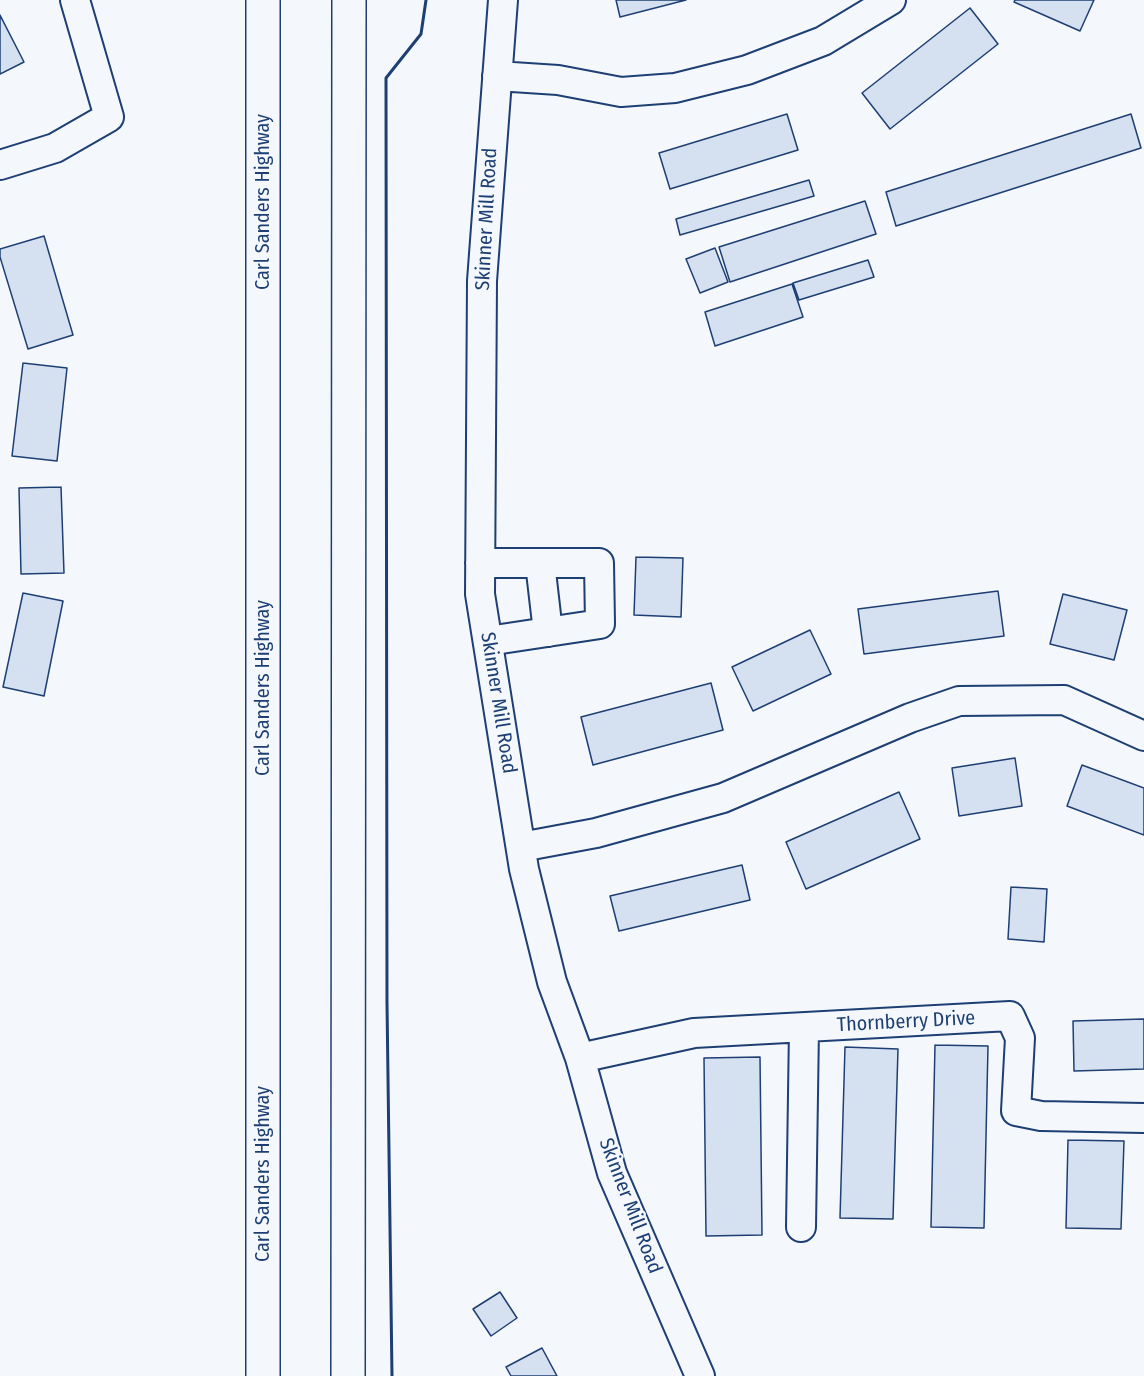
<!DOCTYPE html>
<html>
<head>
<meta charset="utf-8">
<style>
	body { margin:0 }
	canvas { display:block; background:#f4f7fb }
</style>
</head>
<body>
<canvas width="1144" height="1376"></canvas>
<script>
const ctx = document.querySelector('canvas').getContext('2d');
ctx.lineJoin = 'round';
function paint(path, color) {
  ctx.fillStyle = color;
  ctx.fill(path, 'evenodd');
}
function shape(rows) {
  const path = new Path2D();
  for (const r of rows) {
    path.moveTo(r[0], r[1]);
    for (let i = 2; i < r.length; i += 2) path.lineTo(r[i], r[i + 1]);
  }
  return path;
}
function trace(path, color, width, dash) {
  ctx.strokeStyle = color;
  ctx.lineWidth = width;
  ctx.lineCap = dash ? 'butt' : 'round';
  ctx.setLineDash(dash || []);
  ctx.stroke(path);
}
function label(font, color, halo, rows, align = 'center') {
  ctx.font = font + ' "Fira Sans Condensed",sans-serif';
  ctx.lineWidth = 4.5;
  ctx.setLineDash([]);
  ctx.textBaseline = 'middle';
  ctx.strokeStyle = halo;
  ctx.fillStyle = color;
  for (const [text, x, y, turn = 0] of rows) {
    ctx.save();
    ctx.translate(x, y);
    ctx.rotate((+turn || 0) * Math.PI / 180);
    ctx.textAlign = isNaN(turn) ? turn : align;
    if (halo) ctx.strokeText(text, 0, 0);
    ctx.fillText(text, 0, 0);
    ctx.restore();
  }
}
const building = shape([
	[616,0,686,0,620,17,616,0],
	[1015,0,1094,0,1080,31,1014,2,1015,0],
	[970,8,998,44,890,129,862,93,970,8],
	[0,15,24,62,0,74,0,15],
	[787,114,798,150,670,189,659,153,787,114],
	[1131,114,1141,148,896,226,886,192,1131,114],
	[809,180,814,196,680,235,676,219,809,180],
	[865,201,876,234,730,282,719,247,865,201],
	[44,236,73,335,28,349,0,257,0,249,44,236],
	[715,248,728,282,700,293,686,259,715,248],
	[868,260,874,277,799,300,793,283,868,260],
	[792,284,803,317,715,346,705,312,792,284],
	[23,363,67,368,57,461,12,456,23,363],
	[61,487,64,573,21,574,19,488,61,487],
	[636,557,683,558,681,617,634,615,636,557],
	[998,591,1004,636,864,654,858,609,998,591],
	[23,593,63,601,44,696,3,687,23,593],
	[1063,594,1127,610,1114,660,1050,644,1063,594],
	[810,630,831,674,753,711,732,667,810,630],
	[711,683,723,730,593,765,581,717,711,683],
	[1015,758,1022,806,959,816,952,768,1015,758],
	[1082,765,1144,788,1144,835,1067,806,1082,765],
	[899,792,920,839,806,889,786,842,899,792],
	[742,865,750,900,619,931,610,896,742,865],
	[1011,887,1047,889,1044,942,1008,939,1011,887],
	[1144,1019,1144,1069,1074,1071,1073,1021,1144,1019],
	[935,1045,988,1046,984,1228,931,1227,935,1045],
	[845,1047,898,1049,893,1219,840,1218,845,1047],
	[760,1057,762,1235,706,1236,704,1058,760,1057],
	[1068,1140,1124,1141,1121,1229,1066,1228,1068,1140],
	[500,1292,517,1318,491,1336,473,1309,500,1292],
	[542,1348,557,1376,511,1376,506,1367,542,1348]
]);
paint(building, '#d5e0f0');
trace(building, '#1d3f73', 1.5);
const minor = shape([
	[503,0,482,281,480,594,524,869,552,982,580,1058,612,1173,700,1376],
	[497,76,558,80,621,92,675,88,747,70,823,41,891,0],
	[0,165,55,148,109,117,75,0],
	[480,563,599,563,600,624,488,641],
	[540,563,548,632],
	[521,847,596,833,723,798,910,718,959,701,1064,700,1144,736],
	[580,1058,694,1033,1010,1016,1020,1038,1016,1111,1041,1116,1144,1118],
	[801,1227,804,1028]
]);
const highway = shape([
	[263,1376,263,0],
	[348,1376,349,0]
]);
trace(minor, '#1d3f73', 32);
trace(highway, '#1d3f73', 36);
trace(minor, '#f4f7fb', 28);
trace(highway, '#f4f7fb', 33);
trace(shape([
	[392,1376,387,1003,386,78,421,34,426,0]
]), '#1d3f73', 3);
label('20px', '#1d3f73', '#f4f7fb', [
	["Carl Sanders Highway",263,202,-90],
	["Skinner Mill Road",487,219,-87],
	["Carl Sanders Highway",263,688,-90],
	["Skinner Mill Road",498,703,81],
	["Thornberry Drive",906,1022,-3],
	["Carl Sanders Highway",263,1174,-90],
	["Skinner Mill Road",630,1206,69]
]);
</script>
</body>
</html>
